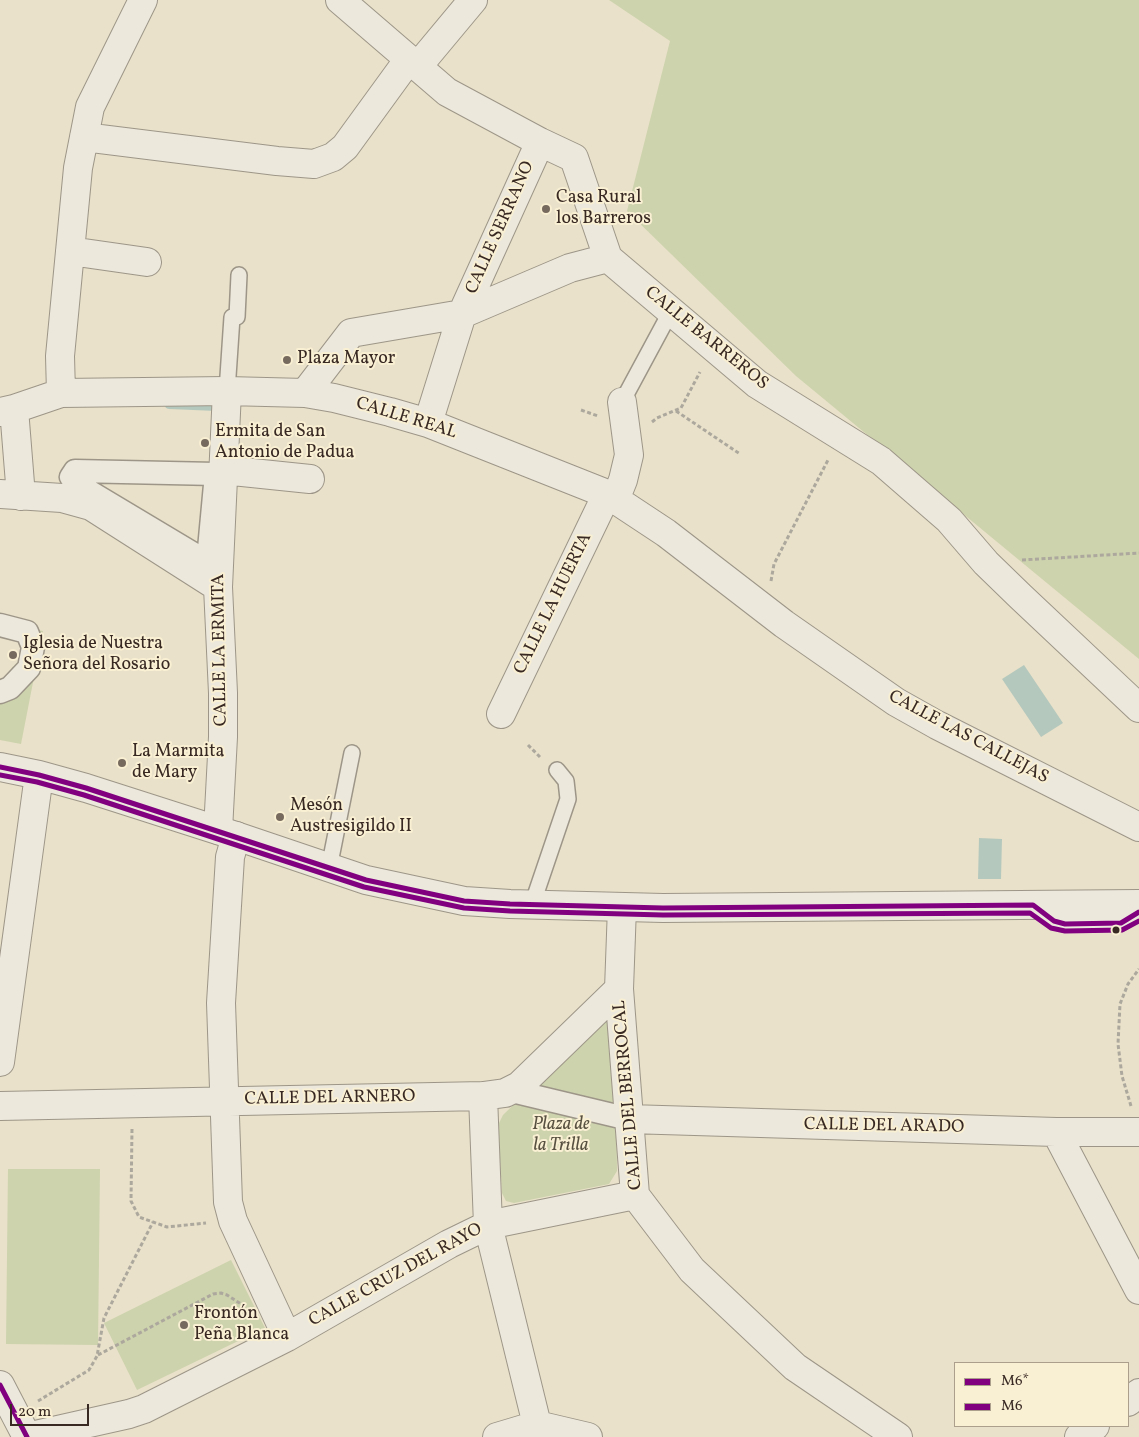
<!DOCTYPE html>
<html>
<head>
<meta charset="utf-8">
<style>
	body { margin:0 }
	#map { position:relative; width:1139px; height:1437px; overflow:hidden; background:#e9e1c9; font-family:Vollkorn,serif }
	canvas { display:block }
	.legend { position:absolute; left:954px; top:1362px; width:175px; height:65px; box-sizing:border-box; background:#f9efd3; border:1px solid #aca08d; margin:0; padding:6px 9px; list-style:none; font-size:15px; color:#382923 }
	.legend li { display:flex; align-items:center; gap:10px; height:25px }
	.legend b { width:25px; border:1px solid #aca08d }
	.scale { position:absolute; left:10px; top:1404px; width:79px; height:22px; box-sizing:border-box; border:2px solid #382923; border-top:0; padding-left:6px; font-size:15px; line-height:18px; white-space:nowrap; color:#382923; -webkit-text-stroke:4px #f9efd3; paint-order:stroke }
</style>
</head>
<body>
<div id="map">
<canvas width="1139" height="1437"></canvas>
<ul class="legend">
<li><b style="height:6px;background:#800080"></b>M6*</li>
<li><b style="height:6px;background:#800080"></b>M6</li>
</ul>
<div class="scale">20 m</div>
</div>
<script>
const ctx = document.querySelector('canvas').getContext('2d');
ctx.lineJoin = 'round';
function paint(path, color) {
  ctx.fillStyle = color;
  ctx.fill(path, 'evenodd');
}
function shape(rows) {
  const path = new Path2D();
  for (const r of rows) {
    path.moveTo(r[0], r[1]);
    for (let i = 2; i < r.length; i += 2) path.lineTo(r[i], r[i + 1]);
  }
  return path;
}
function trace(path, color, width, dash) {
  ctx.strokeStyle = color;
  ctx.lineWidth = width;
  ctx.lineCap = dash ? 'butt' : 'round';
  ctx.setLineDash(dash || []);
  ctx.stroke(path);
}
function label(font, color, halo, rows, align = 'center') {
  ctx.font = font + ' Vollkorn,serif';
  ctx.lineWidth = 4;
  ctx.setLineDash([]);
  ctx.textBaseline = 'middle';
  ctx.strokeStyle = halo;
  ctx.fillStyle = color;
  for (const [text, x, y, turn = 0] of rows) {
    ctx.save();
    ctx.translate(x, y);
    ctx.rotate((+turn || 0) * Math.PI / 180);
    ctx.textAlign = isNaN(turn) ? turn : align;
    if (halo) ctx.strokeText(text, 0, 0);
    ctx.fillText(text, 0, 0);
    ctx.restore();
  }
}
paint(shape([
	[609,0,1139,0,1139,659,796,376,627,211,670,41],
	[16,626,43,631,21,744,0,740,0,690,11,675,12,667,18,666,25,658],
	[609,1012,615,1013,617,1171,609,1184,514,1203,506,1201,502,1193,498,1125,503,1115],
	[8,1169,100,1169,98,1345,6,1344],
	[231,1260,265,1328,137,1390,104,1323]
]), '#cdd3ad');
paint(shape([
	[1024,665,1063,723,1041,737,1002,679],
	[979,838,1002,839,1001,879,978,879]
]), '#b5c8bd');
trace(shape([
	[169,405,217,407]
]), '#b5c8bd', 8);
const service = shape([
	[227,391,232,317,237,317,239,275],
	[622,402,671,311],
	[329,868,352,753],
	[532,905,568,799,566,781,557,770],
	[1036,907,1054,921,1065,924,1121,923,1139,912]
]);
const pedestrian = shape([
	[75,471,216,474,209,549,203,555,197,556,75,483,71,477,75,471],
	[0,625,27,632,33,647,29,668,10,688,0,692],
	[512,1091,629,1119]
]);
const minor = shape([
	[340,0,447,92,540,142,574,158,608,258,757,384,881,461,949,520,986,563,1020,596,1139,708],
	[418,66,473,0],
	[84,137,277,161,314,164,333,157,345,147,409,59],
	[70,251,147,262],
	[61,393,60,356,78,168,90,107,143,0],
	[305,393,351,333,462,314,570,268,608,258],
	[14,409,21,496],
	[0,412,14,409,61,393,227,391,305,393,334,398,390,412,428,423,607,494,666,533,784,624,896,702,937,725,1139,827],
	[428,423,462,314,540,142],
	[223,470,310,479],
	[0,494,62,498,91,506,218,587],
	[615,500,623,480,629,455,622,402],
	[501,714,607,494],
	[218,830,223,737,223,693,218,587,227,391],
	[236,836,230,857,221,1003,228,1202,233,1221,287,1337],
	[622,907,619,989,635,1195,692,1270,795,1367,898,1437],
	[483,1096,488,1225,540,1437],
	[0,1106,483,1096,505,1093,519,1086,619,989],
	[629,1119,1056,1132,1139,1132],
	[1056,1132,1139,1290],
	[1128,1402,1139,1393],
	[27,1437,129,1414,144,1409,287,1337,449,1244,488,1225,635,1195],
	[497,1437,537,1425,588,1437],
	[1079,1437,1095,1426]
]);
const tertiary = shape([
	[0,767,39,775,86,788,236,836,366,880,464,901,510,904,663,908,1139,904],
	[0,1062,39,775],
	[0,1385,27,1437]
]);
trace(service, '#9d9688', 18);
trace(pedestrian, '#9d9688', 25);
trace(minor, '#9d9688', 30);
trace(tertiary, '#9d9688', 30);
trace(shape([
	[581,410,598,416],
	[676,411,740,454],
	[652,422,657,418,681,408,700,372],
	[1022,560,1139,553],
	[771,581,774,564,828,460],
	[528,745,540,757],
	[1131,1106,1122,1076,1118,1044,1120,1004,1128,984,1139,969],
	[132,1129,131,1201,139,1217,167,1227,206,1223],
	[98,1355,213,1294,221,1293,227,1295,241,1304],
	[38,1401,89,1370,97,1356,104,1318,153,1222]
]), '#ada89e', 3, [4, 2.5]);
trace(service, '#ece8dc', 15);
trace(pedestrian, '#ece8dc', 22);
trace(minor, '#ece8dc', 28);
trace(tertiary, '#ece8dc', 28);
trace(shape([
	[0,767,39,775,86,788,366,880,464,901,510,904,663,908,1033,905,1054,921,1065,924,1121,923,1139,912],
	[0,1385,27,1437]
]), '#800080', 5);
trace(shape([
	[0,775,37,782,84,795,364,887,464,908,510,911,663,915,1030,913,1051,928,1065,931,1122,930,1139,921]
]), '#800080', 5);
for (const [x, y, r, color] of [
	[546,209,5,"#76695d"],
	[287,360,5,"#76695d"],
	[205,443,5,"#76695d"],
	[13,655,5,"#76695d"],
	[122,763,5,"#76695d"],
	[280,817,5,"#76695d"],
	[1116,930,4.5,"#382923"],
	[184,1325,5,"#76695d"]
]) {
  const dot = new Path2D();
  dot.arc(x, y, r, 0, 2 * Math.PI);
  ctx.fillStyle = color;
  ctx.fill(dot);
  trace(dot, '#f9efd3', 2);
}
label('18px', '#382923', '#f9efd3', [
	["Casa Rural",556,199],
	["los Barreros",556,220],
	["Plaza Mayor",297,360],
	["Ermita de San",215,433],
	["Antonio de Padua",215,454],
	["Iglesia de Nuestra",23,645],
	["Señora del Rosario",23,666],
	["La Marmita",132,753],
	["de Mary",132,774],
	["Mesón",290,807],
	["Austresigildo II",290,828],
	["Frontón",194,1315],
	["Peña Blanca",194,1336]
], 'left');
label('18px', '#382923', '#f9efd3', [
	["CALLE SERRANO",501,228,-66],
	["CALLE BARREROS",706,339,39],
	["CALLE REAL",406,419,17],
	["CALLE LA HUERTA",554,604,-64],
	["CALLE LA ERMITA",221,650,-91],
	["CALLE LAS CALLEJAS",968,738,28],
	["CALLE DEL BERROCAL",629,1095,-95],
	["CALLE DEL ARNERO",330,1099,-1],
	["CALLE DEL ARADO",884,1127,1],
	["CALLE CRUZ DEL RAYO",396,1276,-29]
]);
label('italic 18px', '#585040', '#f9efd3', [
	["Plaza de",561,1126],
	["la Trilla",561,1147]
]);
</script>
</body>
</html>
